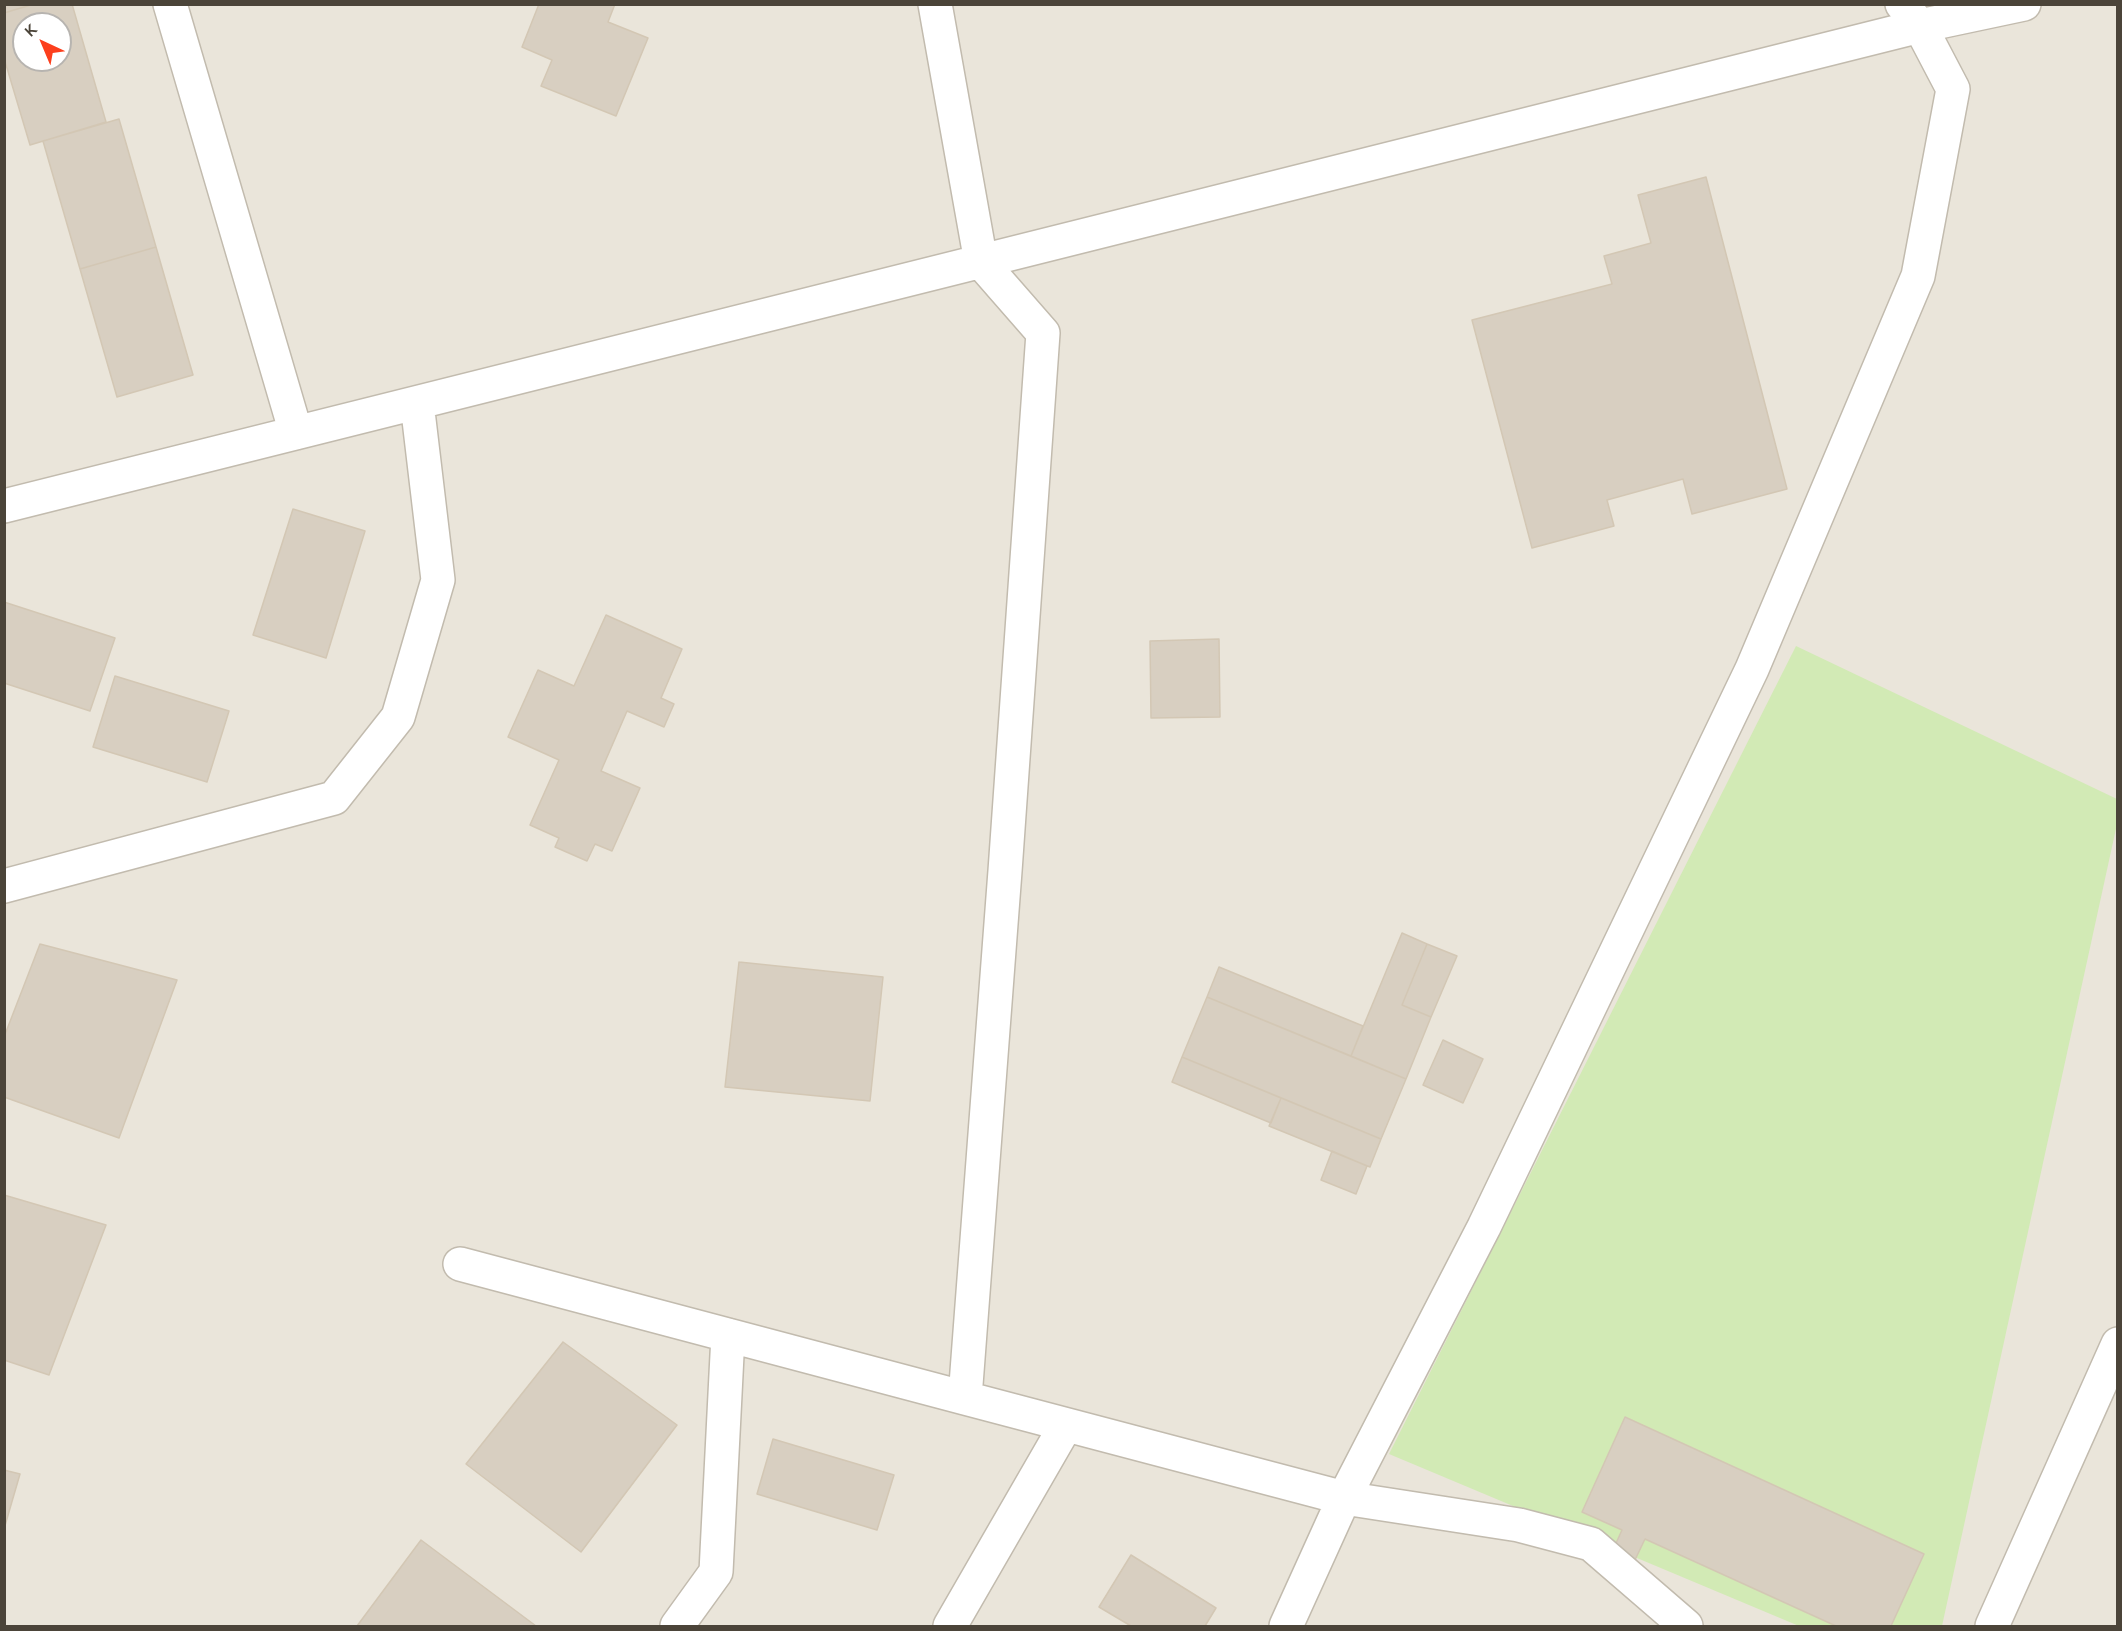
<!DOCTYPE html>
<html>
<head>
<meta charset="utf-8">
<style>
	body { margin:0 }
	#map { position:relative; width:2122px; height:1631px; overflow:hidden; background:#f6f3ec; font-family:Karla,sans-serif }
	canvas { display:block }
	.frame { position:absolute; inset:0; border:6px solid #4b4439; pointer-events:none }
	.north { position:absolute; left:12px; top:12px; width:60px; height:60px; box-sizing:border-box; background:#fff; border:2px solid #b7b4b0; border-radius:50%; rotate:316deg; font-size:16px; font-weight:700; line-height:24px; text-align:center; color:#4b4439 }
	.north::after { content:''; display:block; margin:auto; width:21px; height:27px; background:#fc3f1d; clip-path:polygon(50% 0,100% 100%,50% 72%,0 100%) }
</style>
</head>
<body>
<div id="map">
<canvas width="2122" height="1631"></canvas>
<div class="frame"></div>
<div class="north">K</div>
</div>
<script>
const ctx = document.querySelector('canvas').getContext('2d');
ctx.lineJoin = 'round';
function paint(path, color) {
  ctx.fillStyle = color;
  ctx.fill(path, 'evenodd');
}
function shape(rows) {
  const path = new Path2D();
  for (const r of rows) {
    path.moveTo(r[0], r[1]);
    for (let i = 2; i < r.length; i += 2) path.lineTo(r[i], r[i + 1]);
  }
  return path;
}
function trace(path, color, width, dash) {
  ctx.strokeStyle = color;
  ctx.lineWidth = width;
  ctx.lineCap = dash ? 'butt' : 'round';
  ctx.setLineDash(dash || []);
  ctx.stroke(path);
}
paint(shape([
	[5,5,2117,5,2117,1626,5,1626],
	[24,24,60,24,60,60,24,60]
]), '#eae5da');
paint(shape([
	[1796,646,2117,799,2117,824,1942,1626,1799,1626,1389,1454]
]), '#d2eab5');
const building = shape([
	[4,4,34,4,4,13,4,4],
	[34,4,72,4,106,122,30,145,4,58,4,13,34,4],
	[24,24,60,24,60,60,24,60,24,24],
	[539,4,615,4,608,22,648,38,616,116,541,86,552,60,522,47,539,4],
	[119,119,156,247,80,269,43,141,119,119],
	[1706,177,1787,489,1692,514,1683,479,1607,500,1614,526,1532,548,1472,320,1612,284,1604,256,1651,243,1638,195,1706,177],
	[156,247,193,375,117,397,80,269,156,247],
	[293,509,365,531,326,658,253,635,293,509],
	[4,602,115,638,90,711,4,683,4,602],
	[606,615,682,649,661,698,674,704,664,727,627,711,601,771,640,788,612,851,595,844,587,861,555,847,559,838,530,825,559,760,508,737,538,670,574,686,606,615],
	[1219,639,1220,717,1151,718,1150,641,1219,639],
	[115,676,229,711,207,782,93,747,115,676],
	[1402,933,1427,944,1402,1005,1431,1017,1406,1079,1351,1056,1402,933],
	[40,944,177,980,119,1138,4,1097,4,1037,40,944],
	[1427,944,1457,956,1431,1017,1402,1005,1427,944],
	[739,962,883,977,870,1101,725,1087,739,962],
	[1219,967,1363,1026,1351,1056,1207,997,1219,967],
	[1207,997,1406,1079,1381,1139,1182,1057,1207,997],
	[1443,1040,1483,1059,1463,1103,1423,1085,1443,1040],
	[1182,1057,1281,1098,1271,1123,1172,1082,1182,1057],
	[1281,1098,1381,1139,1370,1167,1269,1126,1281,1098],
	[1332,1151,1367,1166,1356,1194,1321,1180,1332,1151],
	[4,1195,106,1225,49,1375,4,1360,4,1195],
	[563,1342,677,1425,581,1552,466,1464,563,1342],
	[1625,1417,1924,1554,1891,1626,1836,1626,1645,1539,1634,1562,1612,1552,1622,1530,1582,1512,1625,1417],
	[773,1439,894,1475,877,1530,757,1494,773,1439],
	[4,1470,20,1474,4,1529,4,1470],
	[421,1540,536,1626,357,1626,421,1540],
	[1131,1555,1216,1608,1205,1626,1131,1626,1099,1607,1131,1555]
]);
paint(building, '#d8cfc1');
trace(building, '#d3c7b4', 1.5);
const street = shape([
	[170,4,296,433],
	[935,4,981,262,1043,333,1005,871,965,1398,1344,1498,1519,1525,1591,1544,1686,1626],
	[4,506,1920,26,2024,4],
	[4,886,334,798,398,717,438,580,417,403],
	[460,1264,965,1398],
	[677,1626,716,1572,728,1335],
	[950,1626,1066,1425],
	[1286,1626,1344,1498,1484,1227,1752,669,1918,276,1953,89,1920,26,1902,4],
	[1992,1626,2118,1344]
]);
trace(street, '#c2bbae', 36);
trace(street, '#fff', 33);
</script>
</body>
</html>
